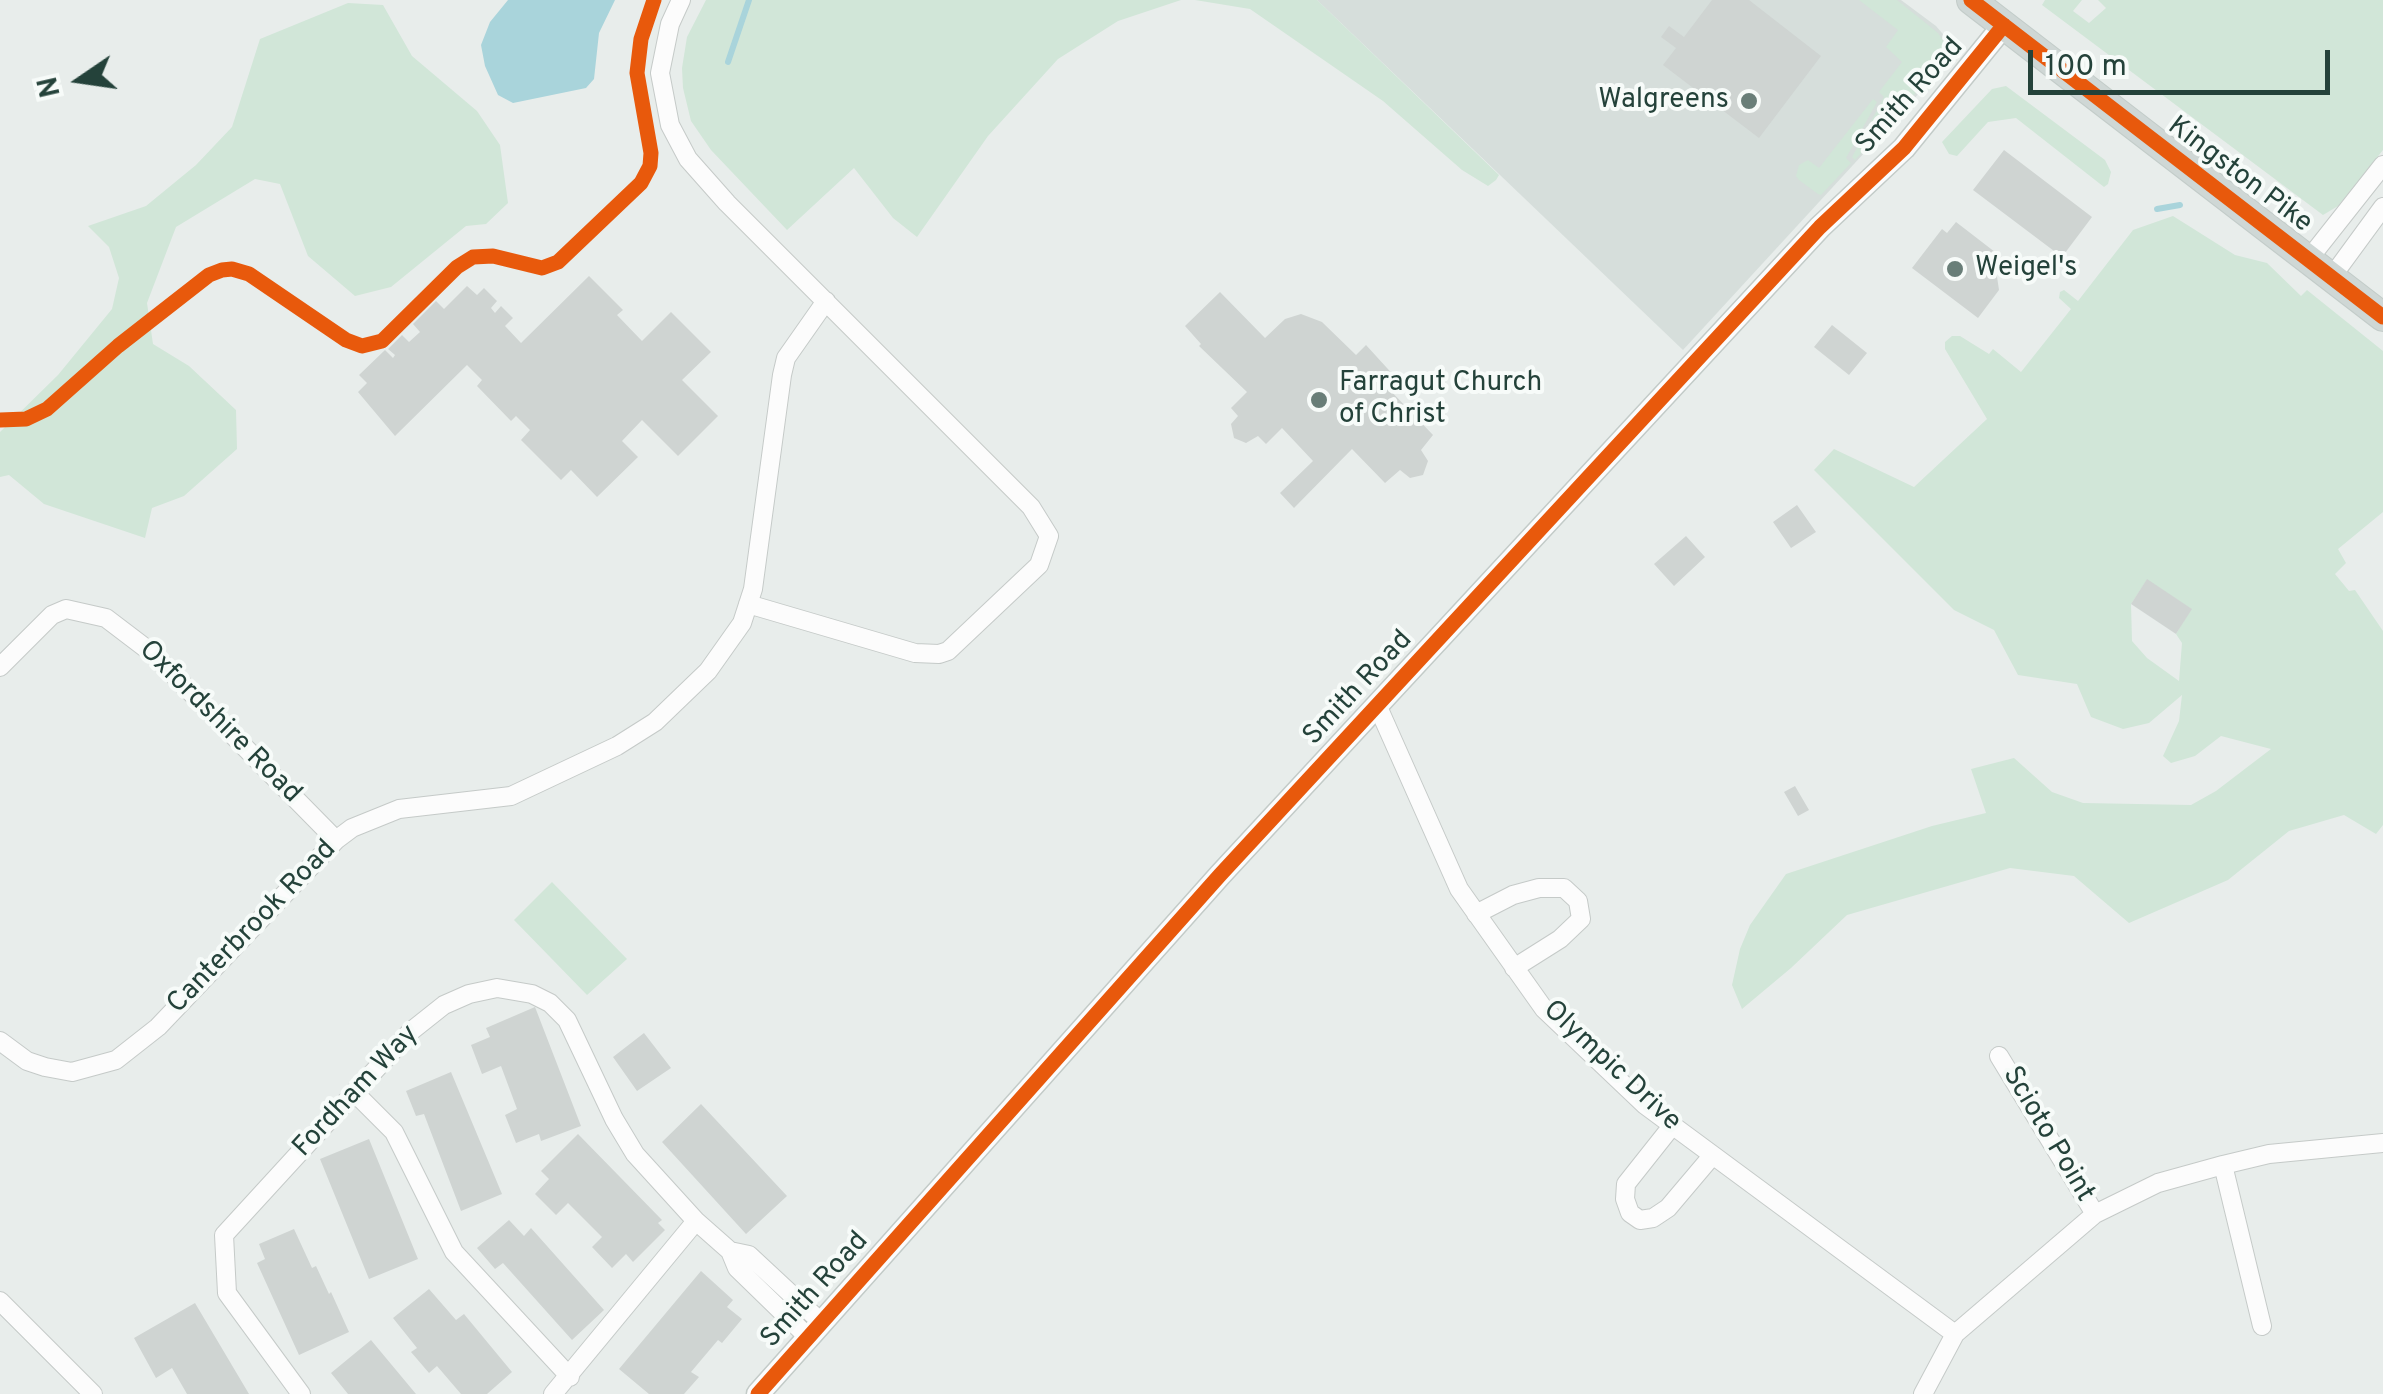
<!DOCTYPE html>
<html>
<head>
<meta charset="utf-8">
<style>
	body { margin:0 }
	#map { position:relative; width:2383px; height:1394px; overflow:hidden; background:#e8edeb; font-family:Overpass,sans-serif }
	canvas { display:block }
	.north { position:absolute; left:30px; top:30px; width:100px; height:100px; -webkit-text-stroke:8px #f7fbf9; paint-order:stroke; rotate:257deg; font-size:28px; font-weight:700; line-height:40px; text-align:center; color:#24423a }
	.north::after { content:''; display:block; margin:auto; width:35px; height:45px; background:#24423a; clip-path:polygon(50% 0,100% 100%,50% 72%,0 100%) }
	.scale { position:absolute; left:2028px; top:50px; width:302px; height:45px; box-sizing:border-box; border:5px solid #24423a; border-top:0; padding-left:12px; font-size:30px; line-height:35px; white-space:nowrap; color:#24423a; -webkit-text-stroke:8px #f7fbf9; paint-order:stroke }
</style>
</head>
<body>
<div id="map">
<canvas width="2383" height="1394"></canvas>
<div class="north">N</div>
<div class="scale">100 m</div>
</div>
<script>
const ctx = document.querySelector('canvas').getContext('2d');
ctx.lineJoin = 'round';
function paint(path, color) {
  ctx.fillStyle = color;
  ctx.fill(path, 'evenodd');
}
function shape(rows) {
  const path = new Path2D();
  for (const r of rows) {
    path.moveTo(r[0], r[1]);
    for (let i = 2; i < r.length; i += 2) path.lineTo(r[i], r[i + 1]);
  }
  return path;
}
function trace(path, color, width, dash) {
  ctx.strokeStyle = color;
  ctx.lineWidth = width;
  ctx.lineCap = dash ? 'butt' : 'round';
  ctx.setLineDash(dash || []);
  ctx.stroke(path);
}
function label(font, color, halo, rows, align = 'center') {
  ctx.font = font + ' Overpass,sans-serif';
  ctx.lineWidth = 8;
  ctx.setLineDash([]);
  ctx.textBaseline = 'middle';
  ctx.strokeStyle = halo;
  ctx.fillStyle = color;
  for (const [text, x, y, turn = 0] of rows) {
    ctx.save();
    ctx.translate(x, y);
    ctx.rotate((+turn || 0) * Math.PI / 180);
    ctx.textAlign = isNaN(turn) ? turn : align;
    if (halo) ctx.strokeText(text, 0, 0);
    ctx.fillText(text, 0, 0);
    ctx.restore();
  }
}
paint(shape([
	[1317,0,1901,0,1936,26,1948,40,1948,50,1945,65,1683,350]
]), '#d6dedb');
paint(shape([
	[706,0,1181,0,1118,21,1058,59,988,136,917,237,893,218,854,168,787,230,711,150,691,121,683,88,682,68,687,37],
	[1195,0,1317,0,1499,175,1496,180,1488,186,1462,170,1383,101,1250,9],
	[1859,0,1897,0,1938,33,1946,45,1941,65,1855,160,1852,157,1884,97,1879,92,1902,62,1886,47,1898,30],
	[2045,0,2082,0,2073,11,2089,23,2106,8,2098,0,2383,0,2383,150,2338,206,2323,215,2042,5],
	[348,3,383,5,412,56,477,111,500,145,508,203,486,224,466,226,391,287,355,296,308,256,280,184,255,179,176,227,147,303,153,344,189,366,236,410,237,449,184,496,152,508,145,538,44,504,9,475,0,477,0,432,58,375,112,309,119,278,109,247,88,226,146,206,196,165,232,127,260,39],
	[2006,86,2105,160,2111,172,2108,184,2104,187,2016,118,1988,122,1957,156,1949,154,1942,142,1992,89],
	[1873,99,1877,102,1846,158,1851,163,1821,195,1818,194,1799,180,1796,176,1799,165,1808,160,1819,168],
	[2173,216,2235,255,2267,263,2301,296,2307,290,2383,351,2383,512,2338,549,2346,563,2335,574,2349,591,2355,590,2383,631,2383,825,2376,834,2344,815,2289,831,2228,880,2129,923,2074,876,2010,868,1847,915,1791,968,1742,1009,1732,985,1740,949,1750,925,1786,874,1932,826,1986,813,1971,769,2014,758,2052,792,2083,803,2191,805,2216,791,2271,749,2221,736,2195,756,2171,763,2163,756,2179,721,2182,695,2149,723,2123,729,2091,717,2077,684,2018,675,1994,630,1954,610,1814,470,1834,449,1914,487,1987,419,1945,349,1945,342,1952,336,1960,336,1989,354,1993,349,2021,372,2071,309,2059,298,2060,292,2064,290,2078,301,2133,230],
	[2147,580,2191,609,2176,634,2182,643,2179,681,2147,658,2132,641,2131,604],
	[552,882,627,959,587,995,514,920]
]), '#d1e6d8');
paint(shape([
	[508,0,615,0,599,33,594,79,586,88,513,103,498,95,485,66,481,45,490,22]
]), '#a9d4db');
trace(shape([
	[728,62,749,0],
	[2157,209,2180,205]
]), '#a9d4db', 6);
paint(shape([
	[1712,0,1749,0,1821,56,1759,138,1663,65,1676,48,1661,37,1669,26,1684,37],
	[2004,150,2092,217,2062,257,1973,190],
	[1956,222,2004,259,1996,270,1999,290,1978,318,1912,268,1942,229,1947,233],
	[589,276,623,310,617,315,642,341,671,312,711,352,682,380,718,416,678,456,642,420,622,441,638,457,597,497,571,470,561,480,521,440,530,430,516,416,511,421,477,386,482,380,467,365,395,436,358,392,367,383,359,375,385,350,393,358,395,355,388,349,402,335,409,342,420,332,413,324,436,301,444,309,467,286,477,295,484,288,497,301,491,308,495,313,501,306,513,318,505,326,521,343],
	[1220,292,1265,338,1285,319,1301,314,1322,322,1356,355,1366,345,1397,379,1388,388,1433,435,1421,450,1428,461,1423,475,1410,478,1400,470,1385,483,1352,449,1294,508,1280,493,1313,461,1282,428,1266,444,1258,436,1246,443,1234,438,1231,424,1238,416,1231,408,1247,392,1199,346,1201,344,1185,326],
	[1832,325,1867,353,1849,375,1814,347],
	[1797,505,1816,532,1791,548,1773,522],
	[1686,536,1705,557,1674,586,1654,564],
	[2147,579,2192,609,2176,634,2131,604],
	[1795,786,1809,810,1798,816,1784,792],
	[535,1007,581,1126,541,1141,539,1134,516,1143,505,1115,517,1109,501,1066,482,1074,471,1045,490,1037,486,1028],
	[644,1033,671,1068,637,1091,613,1057],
	[451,1072,502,1194,461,1211,424,1114,416,1116,406,1091],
	[701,1104,787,1196,746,1234,662,1142],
	[578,1134,662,1220,658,1223,665,1230,633,1262,626,1254,612,1268,592,1247,602,1237,568,1203,556,1215,535,1194,549,1179,541,1171],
	[369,1139,418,1259,369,1279,320,1159],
	[509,1220,524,1236,531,1228,604,1310,572,1340,503,1263,495,1269,477,1248],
	[294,1229,312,1268,316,1266,329,1294,331,1292,349,1332,299,1355,257,1263,265,1259,259,1244],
	[701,1271,733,1300,727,1307,742,1319,722,1343,718,1340,691,1372,699,1377,684,1394,649,1394,619,1369],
	[429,1289,456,1320,464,1314,512,1372,487,1394,461,1394,437,1366,429,1373,411,1352,417,1348,393,1318],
	[195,1303,249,1394,187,1394,172,1368,156,1378,134,1338],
	[371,1340,416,1394,348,1394,331,1373]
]), '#cfd4d2');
const street = shape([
	[681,0,670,24,660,73,670,125,688,159,727,203,1031,507,1049,536,1039,565,948,651,939,654,915,653,748,604],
	[2308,260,2383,165],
	[2331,278,2383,207],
	[0,667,52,615,66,609,106,618,152,653,336,840],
	[1378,707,1459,889,1544,1009,1645,1105,1955,1334],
	[1476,914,1513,895,1539,888,1564,888,1578,901,1581,919,1560,939,1514,968],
	[0,1041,27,1061,45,1067,72,1072,116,1060,158,1027,336,840,352,828,399,809,511,796,617,746,655,722,708,671,742,623,753,589,782,375,786,358,826,301],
	[1999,1056,2095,1214],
	[354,1092,394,1132,454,1252,570,1377],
	[1672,1126,1626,1184,1625,1199,1630,1213,1640,1220,1653,1218,1668,1208,1712,1156],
	[2223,1165,2262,1326],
	[730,1251,749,1255,821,1322],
	[0,1301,93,1394],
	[301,1394,227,1293,224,1235,410,1032,444,1005,469,994,497,988,532,994,550,1003,567,1020,614,1119,635,1154,696,1221,730,1251,737,1268,808,1337],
	[553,1394,696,1221],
	[1923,1394,1955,1334,2095,1214,2158,1183,2223,1165,2269,1154,2383,1143]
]);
const secondary = shape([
	[758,1394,1220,875,1820,227,1904,148,2004,25]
]);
const primary = shape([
	[1971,0,2383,317]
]);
trace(street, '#c5cac8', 20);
trace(secondary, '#c3cbc8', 25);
trace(primary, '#c3ccc9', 30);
trace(street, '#fcfcfc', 18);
trace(secondary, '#fcfcfc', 22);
trace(primary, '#cfd7d5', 28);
trace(shape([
	[1971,0,2383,317],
	[0,420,26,419,47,409,118,346,209,275,222,270,232,269,249,274,346,340,362,346,382,341,457,267,473,257,493,256,542,268,558,262,641,183,650,166,651,153,637,73,641,39,654,0],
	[758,1394,1220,875,1820,227,1904,148,2004,25]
]), '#e8590c', 15);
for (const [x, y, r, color] of [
	[1749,101,10,"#697e78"],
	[1955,269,10,"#697e78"],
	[1319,400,10,"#697e78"]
]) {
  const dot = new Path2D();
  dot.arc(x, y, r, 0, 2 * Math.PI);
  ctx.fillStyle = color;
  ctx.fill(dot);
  trace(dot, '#f7fbf9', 4);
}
label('28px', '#24423a', '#f7fbf9', [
	["Smith Road",1911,97,-48],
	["Kingston Pike",2239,176,37],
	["Smith Road",1359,689,-47],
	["Oxfordshire Road",219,723,45],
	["Canterbrook Road",253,928,-46],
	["Olympic Drive",1611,1067,43],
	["Fordham Way",357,1092,-47],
	["Scioto Point",2047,1135,59],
	["Smith Road",816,1291,-48]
]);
label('28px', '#24423a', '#f7fbf9', [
	["Walgreens",1729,101,"right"],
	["Weigel's",1975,269],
	["Farragut Church",1339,384],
	["of Christ",1339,416]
], 'left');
</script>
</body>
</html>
